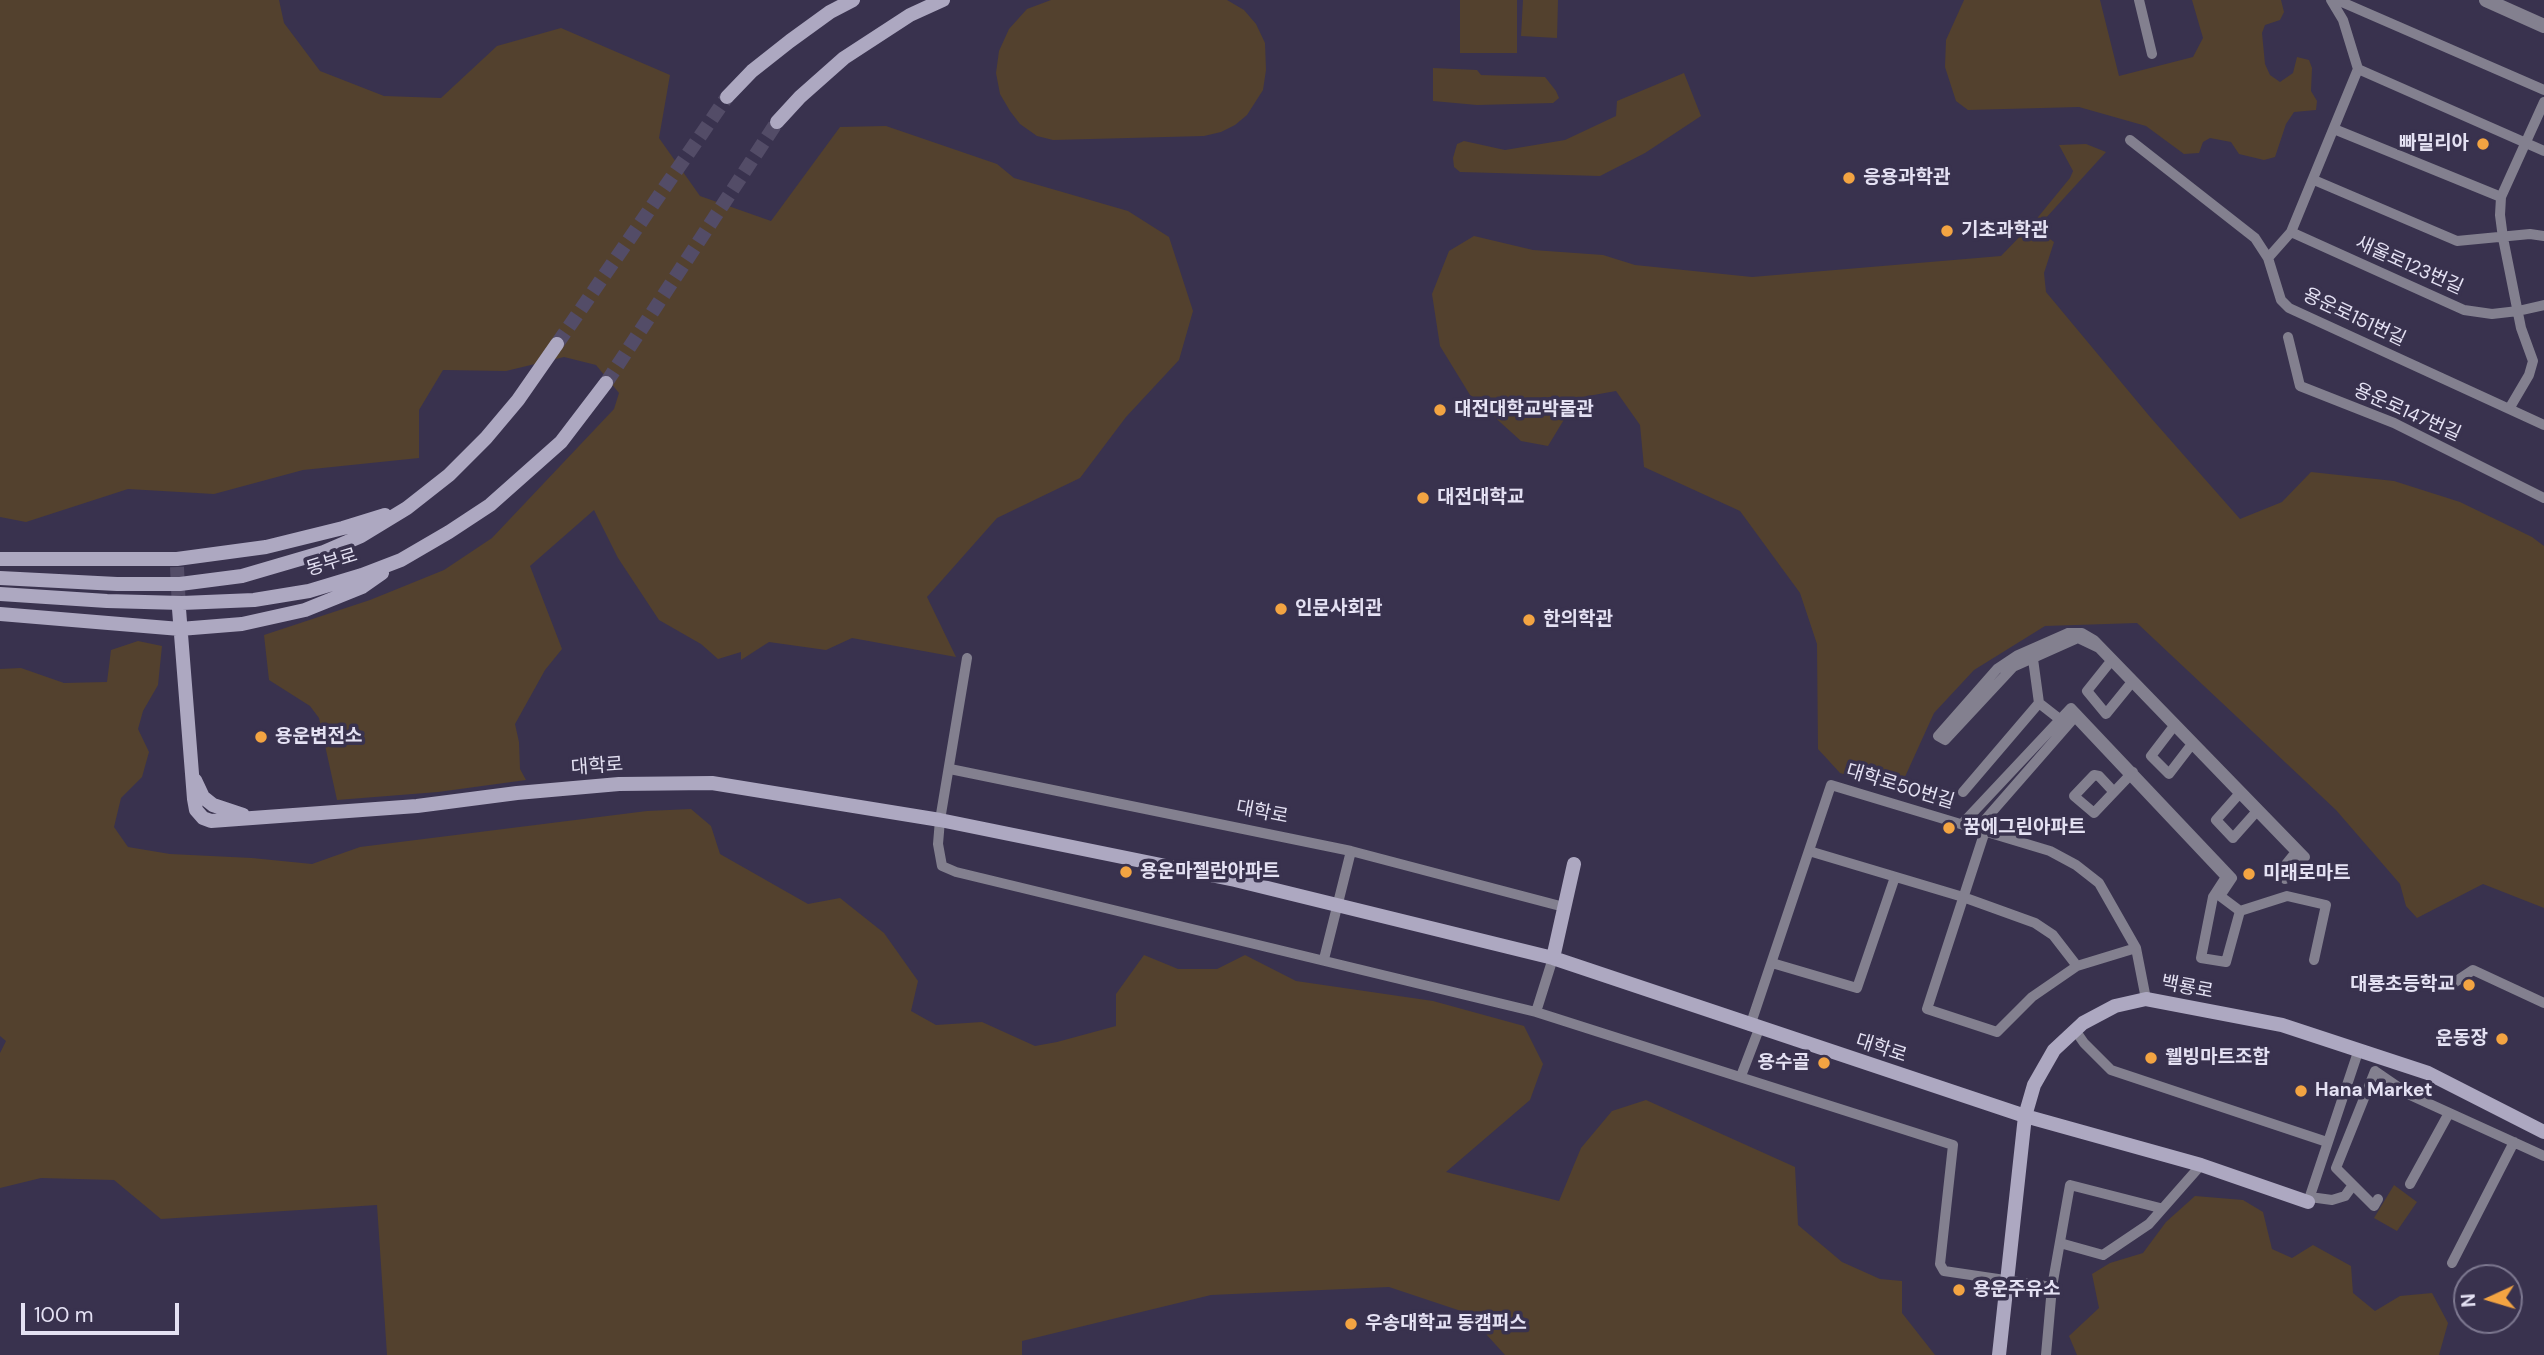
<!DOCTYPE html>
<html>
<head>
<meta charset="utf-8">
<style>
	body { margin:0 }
	#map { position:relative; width:2544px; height:1355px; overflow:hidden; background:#39324e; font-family:"DM Sans",sans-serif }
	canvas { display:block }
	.north { position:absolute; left:2453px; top:1264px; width:70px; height:70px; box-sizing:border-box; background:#39324e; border:2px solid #7d7890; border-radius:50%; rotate:266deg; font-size:19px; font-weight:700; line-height:28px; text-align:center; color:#e4e1f3 }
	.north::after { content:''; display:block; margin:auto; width:24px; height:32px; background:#f3a442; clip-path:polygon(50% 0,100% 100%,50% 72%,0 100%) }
	.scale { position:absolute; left:21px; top:1303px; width:158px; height:32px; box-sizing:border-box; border:4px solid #e4e1f3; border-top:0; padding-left:9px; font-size:21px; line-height:24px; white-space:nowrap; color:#e4e1f3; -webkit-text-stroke:5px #39324e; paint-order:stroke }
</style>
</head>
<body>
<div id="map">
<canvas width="2544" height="1355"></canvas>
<div class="north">N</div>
<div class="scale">100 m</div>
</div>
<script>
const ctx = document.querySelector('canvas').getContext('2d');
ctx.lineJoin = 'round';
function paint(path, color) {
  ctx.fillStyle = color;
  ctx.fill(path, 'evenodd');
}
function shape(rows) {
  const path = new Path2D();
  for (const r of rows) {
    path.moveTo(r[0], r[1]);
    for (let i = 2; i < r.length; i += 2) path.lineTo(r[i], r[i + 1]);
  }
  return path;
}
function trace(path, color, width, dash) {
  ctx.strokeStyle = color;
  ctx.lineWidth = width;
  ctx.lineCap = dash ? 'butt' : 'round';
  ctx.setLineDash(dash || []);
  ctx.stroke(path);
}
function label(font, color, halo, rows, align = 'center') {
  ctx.font = font + ' "DM Sans","Noto Sans KR",sans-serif';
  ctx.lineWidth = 7;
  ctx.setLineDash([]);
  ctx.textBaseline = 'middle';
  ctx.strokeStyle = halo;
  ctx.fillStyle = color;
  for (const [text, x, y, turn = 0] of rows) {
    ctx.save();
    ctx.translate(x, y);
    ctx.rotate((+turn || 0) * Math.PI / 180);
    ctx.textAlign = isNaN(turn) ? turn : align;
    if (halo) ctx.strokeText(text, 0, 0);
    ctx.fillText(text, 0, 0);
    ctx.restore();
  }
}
paint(shape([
	[0,0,279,0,284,23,320,71,384,96,441,98,497,46,561,28,670,75,659,138,700,196,771,221,840,127,886,126,997,164,1014,178,1128,211,1169,237,1193,311,1179,360,1126,417,1080,478,997,518,927,597,956,657,852,638,826,650,769,642,741,660,741,652,718,659,701,644,659,620,618,558,594,510,530,566,562,649,545,670,515,724,519,742,520,769,526,780,438,792,337,800,319,718,310,706,269,680,264,635,370,600,444,570,492,538,614,409,619,393,596,365,564,357,506,371,443,370,419,410,419,458,303,470,214,494,128,489,26,522,0,517],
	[1051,0,1227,0,1244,10,1256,24,1265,43,1266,70,1263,90,1247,115,1235,125,1221,132,1204,136,1053,140,1037,136,1020,124,1010,111,1000,94,996,73,999,51,1009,29,1027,9],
	[1460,0,1517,0,1517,53,1460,53],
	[1523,0,1558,0,1557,38,1521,36],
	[1964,0,2100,0,2119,76,2193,57,2203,38,2192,0,2281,0,2284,12,2280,20,2265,25,2262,33,2265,64,2270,75,2280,82,2293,73,2297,57,2309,60,2312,68,2311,91,2317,101,2316,110,2294,112,2286,124,2275,157,2264,160,2239,154,2231,142,2210,138,2203,142,2199,153,2184,154,2146,126,2079,107,1968,110,1956,101,1945,67,1946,40],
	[1433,68,1477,70,1481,75,1545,77,1556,91,1559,98,1553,103,1477,105,1433,101],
	[1684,73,1701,116,1645,153,1600,176,1460,172,1454,167,1453,158,1457,144,1464,141,1505,150,1565,140,1616,116,1617,101],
	[2086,144,2106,152,2044,220,2047,237,2054,242,2044,273,2046,292,2151,418,2240,519,2282,502,2311,472,2394,481,2460,502,2532,537,2544,546,2544,908,2483,884,2417,918,2406,906,2400,884,2336,810,2137,623,2045,626,1974,670,1934,713,1899,790,1840,773,1818,749,1817,644,1800,593,1740,511,1644,467,1640,425,1616,391,1577,398,1548,446,1521,441,1470,395,1440,346,1432,294,1449,251,1474,236,1533,250,1603,255,1635,265,1752,277,2001,256,2034,222,2070,178,2073,171,2059,145],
	[138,641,162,646,158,685,143,711,138,729,149,752,142,777,121,798,114,827,128,847,170,854,252,858,312,864,360,847,647,811,691,809,711,826,720,854,808,904,840,898,884,933,918,981,911,1011,936,1025,982,1022,1035,1046,1057,1042,1116,1026,1116,994,1144,955,1178,969,1217,969,1245,955,1296,981,1433,1001,1524,1026,1543,1064,1530,1100,1446,1172,1559,1201,1581,1148,1612,1111,1646,1100,1795,1167,1798,1225,1842,1262,1880,1279,1902,1281,1902,1313,1935,1355,1505,1355,1467,1313,1389,1287,1211,1295,1022,1341,1022,1355,387,1355,377,1205,161,1219,114,1180,41,1178,0,1188,0,1053,6,1041,0,1036,0,669,21,668,64,683,107,682,111,650],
	[2394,1185,2417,1202,2397,1231,2374,1218],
	[2195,1196,2243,1200,2263,1212,2272,1249,2292,1258,2313,1245,2351,1266,2353,1293,2375,1311,2400,1296,2432,1293,2448,1323,2439,1355,2077,1355,2069,1336,2099,1308,2092,1274,2110,1263,2143,1253,2166,1222]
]), '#53412e');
trace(shape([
	[557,344,727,97],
	[606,383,777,122],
	[177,567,179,609]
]), '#534c67', 14, [14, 7]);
trace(shape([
	[2139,0,2152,54],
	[2337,0,2544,90],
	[2358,69,2544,151],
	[2334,129,2501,197],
	[2130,140,2255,238,2268,258,2281,300,2289,308,2544,425],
	[2314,180,2457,241,2530,234,2544,236],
	[2291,232,2464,310,2492,314,2518,311,2544,305],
	[2268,258,2291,232,2358,69,2343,20,2331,0],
	[2288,337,2300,386,2394,423,2544,498],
	[2509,409,2529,375,2533,361,2521,328,2503,238,2500,215,2501,197,2544,102],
	[2068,633,2082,633,2094,640,2305,857,2285,879,2279,873,2296,852,2099,648,2078,638,2013,667,1945,740,1938,736,1997,669,2018,655,2068,633],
	[967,658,940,820,938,844,942,866,956,872,1536,1012,1953,1145,1940,1264,1944,1271,2052,1287],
	[2033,659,2039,703,2062,721],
	[2111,661,2087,691,2106,714,2132,682],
	[2174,726,2151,756,2169,774,2192,744],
	[950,769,1351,851,1564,907],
	[1963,792,2039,703],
	[2114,792,2099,776,2094,775,2074,796,2094,813,2133,772],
	[2240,793,2216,820,2233,838,2257,811],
	[1962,824,2071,708,2232,878,2220,896,2240,911,2226,962,2201,958,2213,897,2226,877,2076,718,2074,718,1977,829],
	[1985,831,1927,1009,1997,1032,2032,997,2077,966,2136,948],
	[1809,851,1963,897,2035,923,2053,935,2077,966],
	[2240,911,2287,896,2326,905,2314,960],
	[1324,959,1351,851],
	[1772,963,1857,988,1895,877],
	[2449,986,2473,970,2544,1003],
	[1536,1012,1553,958],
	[1750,1026,1831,785,2050,851,2076,865,2099,883,2136,948,2146,999],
	[2075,1030,2084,1043,2111,1070,2327,1142],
	[1741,1076,1759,1029],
	[2410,1184,2449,1113],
	[2310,1197,2332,1200,2345,1196,2353,1185],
	[2378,1199,2374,1206,2336,1168,2375,1071,2410,1095,2544,1156],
	[2308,1202,2359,1049],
	[2060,1243,2103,1255,2149,1224,2201,1165],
	[2452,1263,2514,1142],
	[2046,1355,2052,1287,2070,1185,2160,1208]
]), '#83808f', 10);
trace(shape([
	[2486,0,2544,26]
]), '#83808f', 14);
trace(shape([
	[727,97,752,71,790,41,830,12,853,0],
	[777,122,800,97,844,58,910,15,943,0],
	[0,559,177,559,266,547,343,528,385,515],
	[0,578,117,584,180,584,242,576,324,552,361,536,407,508,449,475,486,438,518,400,557,344],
	[0,594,107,601,182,603,254,600,309,591,362,575,401,560,449,532,490,505,561,442,606,383],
	[179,609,194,799,196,810,203,818,211,821,417,806,517,793,619,784,712,783,940,820,1235,880,1553,958,2025,1116,2201,1165,2308,1202],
	[0,614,180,629,242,624,305,610,362,587,382,573],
	[195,780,203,797,213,805,243,815],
	[1553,958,1574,864],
	[1999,1355,2025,1116,2034,1085,2054,1050,2083,1023,2115,1006,2146,999,2282,1025,2428,1073,2544,1132]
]), '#ada8c1', 14);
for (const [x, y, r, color] of [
	[2483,144,7,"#f3a442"],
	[1849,178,7,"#f3a442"],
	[1947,231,7,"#f3a442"],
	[1440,410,7,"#f3a442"],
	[1423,498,7,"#f3a442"],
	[1281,609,7,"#f3a442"],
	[1529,620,7,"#f3a442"],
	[261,737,7,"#f3a442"],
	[1949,828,7,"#f3a442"],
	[1126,872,7,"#f3a442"],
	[2249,874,7,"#f3a442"],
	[2469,985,7,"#f3a442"],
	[2502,1039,7,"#f3a442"],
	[2151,1058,7,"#f3a442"],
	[1824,1063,7,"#f3a442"],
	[2301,1091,7,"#f3a442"],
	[1959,1290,7,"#f3a442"],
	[1351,1324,7,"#f3a442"]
]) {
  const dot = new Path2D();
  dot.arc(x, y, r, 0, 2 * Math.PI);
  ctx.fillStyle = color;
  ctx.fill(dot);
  trace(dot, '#39324e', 2.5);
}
label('bold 19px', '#e4e1f3', '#39324e', [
	["빠밀리아",2469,144,"right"],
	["응용과학관",1863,178],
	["기초과학관",1961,231],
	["대전대학교박물관",1454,410],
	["대전대학교",1437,498],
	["인문사회관",1295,609],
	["한의학관",1543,620],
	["용운변전소",275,737],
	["꿈에그린아파트",1963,828],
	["용운마젤란아파트",1140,872],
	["미래로마트",2263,874],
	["대룡초등학교",2455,985,"right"],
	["운동장",2488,1039,"right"],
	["웰빙마트조합",2165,1058],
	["용수골",1810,1063,"right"],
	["Hana Market",2315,1091],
	["용운주유소",1973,1290],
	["우송대학교 동캠퍼스",1365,1324]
], 'left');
label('19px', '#e4e1f3', '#39324e', [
	["새울로123번길",2409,266,24],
	["용운로151번길",2354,318,25],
	["용운로147번길",2407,413,24],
	["동부로",332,563,-17],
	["대학로",597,767,-4],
	["대학로50번길",1900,787,17],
	["대학로",1262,813,11],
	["백룡로",2187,988,11],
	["대학로",1881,1049,18]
]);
</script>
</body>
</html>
